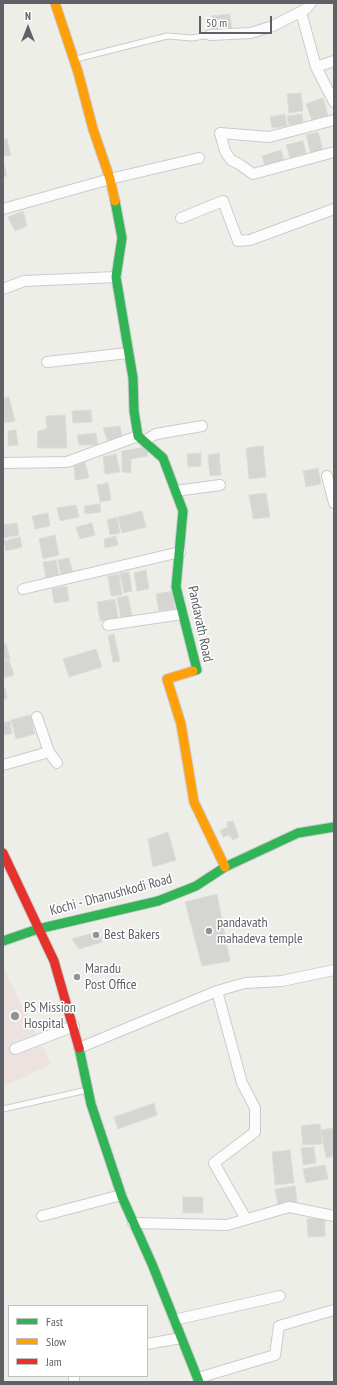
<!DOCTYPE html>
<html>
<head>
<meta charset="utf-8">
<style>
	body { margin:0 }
	#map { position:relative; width:337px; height:1385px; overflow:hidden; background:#eeeee9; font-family:"PT Sans Narrow",sans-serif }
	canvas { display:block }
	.frame { position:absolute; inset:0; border:4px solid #5e6267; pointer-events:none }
	.legend { position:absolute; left:8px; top:1305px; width:140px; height:72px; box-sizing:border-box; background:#fff; border:1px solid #bfc0c2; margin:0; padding:5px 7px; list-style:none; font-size:12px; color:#5e6267 }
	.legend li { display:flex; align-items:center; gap:8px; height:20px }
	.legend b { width:20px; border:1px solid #bfc0c2 }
	.north { position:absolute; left:8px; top:8px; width:40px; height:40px; -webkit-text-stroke:3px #fff; paint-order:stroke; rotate:0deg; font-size:11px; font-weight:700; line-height:16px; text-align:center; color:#5e6267 }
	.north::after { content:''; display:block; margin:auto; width:14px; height:18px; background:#5e6267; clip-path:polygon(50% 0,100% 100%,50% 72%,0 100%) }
	.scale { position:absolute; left:199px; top:16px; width:73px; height:18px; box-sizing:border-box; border:2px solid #5e6267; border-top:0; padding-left:5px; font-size:12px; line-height:14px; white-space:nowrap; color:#5e6267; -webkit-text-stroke:3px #fff; paint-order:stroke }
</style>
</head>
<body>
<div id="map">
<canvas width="337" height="1385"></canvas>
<div class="frame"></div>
<ul class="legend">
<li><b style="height:5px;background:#30b455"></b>Fast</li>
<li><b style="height:5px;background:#ff9f0a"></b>Slow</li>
<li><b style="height:5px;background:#e5322d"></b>Jam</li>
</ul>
<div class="north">N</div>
<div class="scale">50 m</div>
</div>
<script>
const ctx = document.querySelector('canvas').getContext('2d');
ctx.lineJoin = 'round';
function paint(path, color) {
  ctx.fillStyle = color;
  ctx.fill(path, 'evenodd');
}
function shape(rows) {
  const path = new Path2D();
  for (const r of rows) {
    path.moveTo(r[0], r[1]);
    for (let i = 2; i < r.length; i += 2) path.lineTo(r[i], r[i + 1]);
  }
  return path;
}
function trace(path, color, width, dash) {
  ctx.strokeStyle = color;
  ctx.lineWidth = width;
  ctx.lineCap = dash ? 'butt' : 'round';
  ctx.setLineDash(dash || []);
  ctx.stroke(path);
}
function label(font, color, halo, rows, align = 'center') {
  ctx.font = font + ' "PT Sans Narrow",sans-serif';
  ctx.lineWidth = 3;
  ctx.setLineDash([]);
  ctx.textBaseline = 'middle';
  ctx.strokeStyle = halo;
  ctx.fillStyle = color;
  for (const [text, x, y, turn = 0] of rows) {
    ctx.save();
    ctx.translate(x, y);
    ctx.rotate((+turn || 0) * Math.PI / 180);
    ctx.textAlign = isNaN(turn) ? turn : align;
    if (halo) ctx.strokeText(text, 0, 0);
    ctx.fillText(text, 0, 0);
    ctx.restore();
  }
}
paint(shape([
	[3,967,51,1064,3,1087]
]), '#ede2df');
const building = shape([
	[230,14,232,31,213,33,211,16,230,14],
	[301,93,303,111,289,113,287,94,301,93],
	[323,98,328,115,312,120,306,104,323,98],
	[285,114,287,126,272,128,270,117,285,114],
	[302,114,303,123,289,125,287,116,302,114],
	[318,132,323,150,311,154,306,135,318,132],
	[7,139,11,155,3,156,3,140,7,139],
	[303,141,306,153,290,158,286,145,303,141],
	[281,150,284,161,265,166,262,156,281,150],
	[3,161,7,176,3,177,3,161],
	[23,211,27,226,15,231,8,217,23,211],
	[9,397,15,421,3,423,3,399,9,397],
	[91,410,92,422,73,423,72,411,91,410],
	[65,415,67,448,37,448,38,431,47,429,46,416,65,415],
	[120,426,123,441,108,442,103,428,120,426],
	[16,430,18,445,8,446,8,431,16,430],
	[96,433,98,445,79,445,77,435,96,433],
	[263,446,266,477,249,479,246,448,263,446],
	[146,447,148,456,131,459,131,473,122,472,122,451,146,447],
	[201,453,201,466,188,467,187,454,201,453],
	[219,453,221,475,210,476,208,455,219,453],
	[116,454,120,472,105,474,103,457,116,454],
	[85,462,89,478,75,480,74,466,85,462],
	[318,468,321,484,306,487,303,471,318,468],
	[108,483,111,500,100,502,97,485,108,483],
	[266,493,270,517,253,519,249,495,266,493],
	[100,504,101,512,85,514,84,506,100,504],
	[76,505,79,517,60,521,57,508,76,505],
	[142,511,146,527,122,533,118,517,142,511],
	[48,513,50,526,35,529,32,516,48,513],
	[117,517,120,533,110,535,107,520,117,517],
	[17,523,19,535,3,538,3,525,17,523],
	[92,523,95,535,80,539,76,527,92,523],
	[55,535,59,555,43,559,39,539,55,535],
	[116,536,118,545,105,548,104,539,116,536],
	[20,537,22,547,6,551,4,541,20,537],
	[69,558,73,573,61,576,58,560,69,558],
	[56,560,59,576,46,579,43,562,56,560],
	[146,570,149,589,137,591,134,573,146,570],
	[129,572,132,591,124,593,120,573,129,572],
	[119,574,122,595,111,596,108,576,119,574],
	[67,586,69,601,54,603,52,589,67,586],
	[172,591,175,609,159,611,156,594,172,591],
	[128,596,132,616,121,618,117,598,128,596],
	[115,599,118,618,100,621,97,602,115,599],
	[114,634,120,661,113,662,108,636,114,634],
	[6,644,10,659,3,661,3,645,6,644],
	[96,649,102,667,69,677,63,659,96,649],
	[9,660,14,675,4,678,3,662,9,660],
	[3,688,5,688,7,699,3,699,3,688],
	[30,715,35,734,16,739,11,720,30,715],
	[10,721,12,734,3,735,3,723,10,721],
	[233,821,239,837,233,840,229,835,223,837,220,830,228,827,227,822,233,821],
	[168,832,176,860,153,867,148,839,168,832],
	[217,894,230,961,202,966,185,902,217,894],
	[100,931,102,942,79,949,72,939,100,931],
	[154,1103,157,1115,118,1129,114,1117,154,1103],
	[320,1124,322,1144,303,1145,301,1126,320,1124],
	[334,1128,334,1156,326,1158,321,1130,334,1128],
	[314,1147,316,1163,303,1165,301,1148,314,1147],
	[290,1150,294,1183,275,1185,272,1152,290,1150],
	[325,1165,328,1179,306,1183,303,1169,325,1165],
	[295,1186,297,1202,278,1205,275,1189,295,1186],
	[183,1197,203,1197,203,1213,183,1213,183,1197],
	[325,1218,325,1236,308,1237,307,1219,325,1218]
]);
paint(building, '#d5d5d2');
trace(building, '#dedcd8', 1);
const lane = shape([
	[76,59,167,36,192,38,210,35],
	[3,1109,87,1090]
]);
const street = shape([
	[301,12,316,67,334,102],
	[210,35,251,33,273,26,306,9,311,3],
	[316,67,334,61],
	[334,120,269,137,220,133,225,151,231,160,239,164,253,174,334,152],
	[3,209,110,179,199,158],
	[181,218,223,201,238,241,250,240,334,209],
	[3,289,24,281,116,277],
	[47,362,128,353],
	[144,441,156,434,202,426],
	[3,463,67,462,138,436],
	[327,476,334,503],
	[176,491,220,485],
	[23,589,180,552],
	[108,625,182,614],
	[49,752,57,763],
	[3,765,49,752,37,717],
	[217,991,242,1083,255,1108,255,1132,214,1163,246,1219],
	[79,1048,217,991,245,983,282,981,334,970],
	[15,1049,74,1026],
	[42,1216,121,1195],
	[133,1223,227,1225,289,1207,334,1216],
	[174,1320,280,1296],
	[147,1344,181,1338],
	[74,1376,74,1382],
	[198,1378,275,1355,279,1326,334,1310]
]);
const fast = shape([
	[115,201,122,238,116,277,133,378,134,411,138,436,163,458,183,511,176,587,197,670,193,671],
	[3,941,38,929,158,901,196,886,225,867,298,833,334,827],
	[79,1048,91,1104,122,1197,152,1264,199,1382]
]);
const slow = shape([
	[55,3,78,72,93,129,110,179,115,201],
	[193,671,167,679,181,724,194,802,225,867]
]);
const jam = shape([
	[3,853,54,961,79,1048]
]);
trace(lane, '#cbcbcb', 7);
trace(street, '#cbcbcb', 12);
trace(fast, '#cbcbcb', 11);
trace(slow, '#cbcbcb', 11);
trace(jam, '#cbcbcb', 11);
trace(lane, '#fcfcfc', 5);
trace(street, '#fcfcfc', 10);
trace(fast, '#30b455', 9);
trace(slow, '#ff9f0a', 9);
trace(jam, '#e5322d', 9);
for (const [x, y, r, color] of [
	[209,931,4,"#909394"],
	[96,935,4,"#909394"],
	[77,977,4,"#909394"],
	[15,1016,5,"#909394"]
]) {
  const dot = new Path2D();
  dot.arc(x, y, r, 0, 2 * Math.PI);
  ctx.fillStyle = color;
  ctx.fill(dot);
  trace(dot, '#fff', 1.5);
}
label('14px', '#5e6267', '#fff', [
	["Pandavath Road",200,624,78],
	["Kochi - Dhanushkodi Road",111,895,-15]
]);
label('14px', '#5e6267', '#fff', [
	["pandavath",217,923],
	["mahadeva temple",217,939],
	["Best Bakers",104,935],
	["Maradu",85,969],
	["Post Office",85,985],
	["PS Mission",24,1008],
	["Hospital",24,1024]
], 'left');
</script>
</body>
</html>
